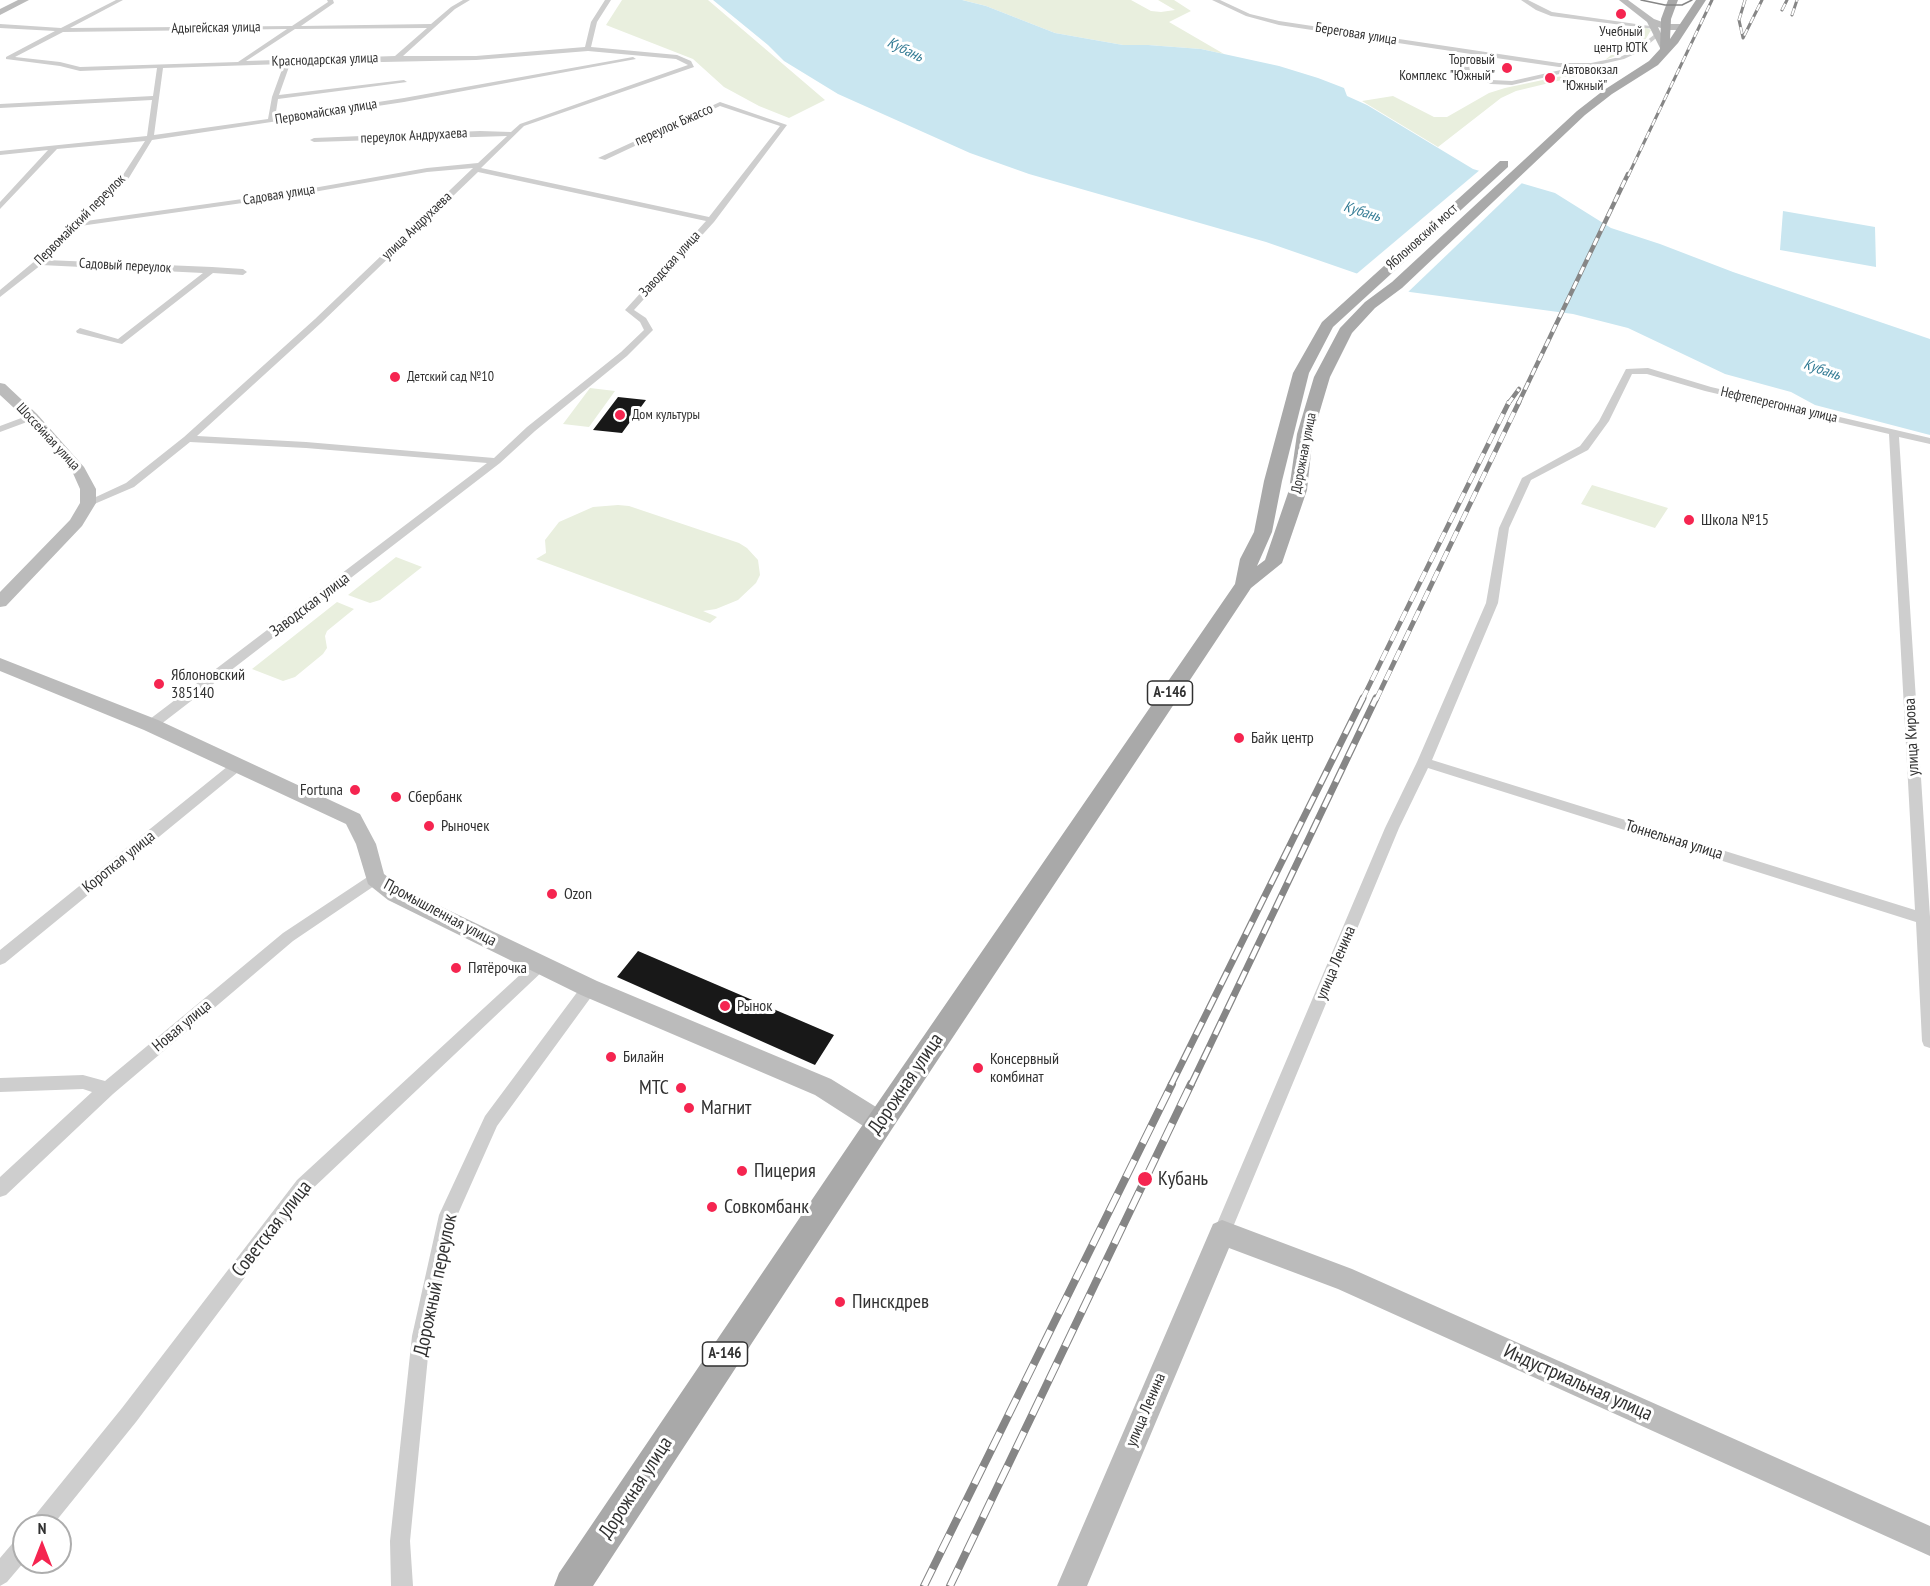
<!DOCTYPE html>
<html>
<head>
<meta charset="utf-8">
<style>
	body { margin:0 }
	#map { position:relative; width:1930px; height:1586px; overflow:hidden; background:#fff; font-family:"PT Sans Narrow",sans-serif }
	canvas { display:block }
	.north { position:absolute; left:12px; top:1514px; width:60px; height:60px; box-sizing:border-box; background:#fff; border:2px solid #adadad; border-radius:50%; rotate:0deg; font-size:16px; font-weight:700; line-height:24px; text-align:center; color:#313131 }
	.north::after { content:''; display:block; margin:auto; width:21px; height:27px; background:#f52550; clip-path:polygon(50% 0,100% 100%,50% 72%,0 100%) }
</style>
</head>
<body>
<div id="map">
<canvas width="1930" height="1586"></canvas>
<div class="north">N</div>
</div>
<script>
const ctx = document.querySelector('canvas').getContext('2d');
ctx.lineJoin = 'round';
function paint(path, color) {
  ctx.fillStyle = color;
  ctx.fill(path, 'evenodd');
}
function shape(rows) {
  const path = new Path2D();
  for (const r of rows) {
    path.moveTo(r[0], r[1]);
    for (let i = 2; i < r.length; i += 2) path.lineTo(r[i], r[i + 1]);
  }
  return path;
}
function trace(path, color, width, dash) {
  ctx.strokeStyle = color;
  ctx.lineWidth = width;
  ctx.lineCap = dash ? 'butt' : 'round';
  ctx.setLineDash(dash || []);
  ctx.stroke(path);
}
function label(font, color, halo, rows, align = 'center') {
  ctx.font = font + ' "PT Sans Narrow",sans-serif';
  ctx.lineWidth = 6;
  ctx.setLineDash([]);
  ctx.textBaseline = 'middle';
  ctx.strokeStyle = halo;
  ctx.fillStyle = color;
  for (const [text, x, y, turn = 0] of rows) {
    ctx.save();
    ctx.translate(x, y);
    ctx.rotate((+turn || 0) * Math.PI / 180);
    ctx.textAlign = isNaN(turn) ? turn : align;
    if (halo) ctx.strokeText(text, 0, 0);
    ctx.fillText(text, 0, 0);
    ctx.restore();
  }
}
paint(shape([
	[622,0,708,0,825,100,789,118,759,106,724,87,693,59,606,25],
	[962,0,1131,0,1151,11,1161,12,1175,10,1158,0,1174,0,1191,11,1169,22,1224,54,1201,49,1148,45,1123,45,1055,33,986,6],
	[1645,27,1651,30,1644,42,1629,51,1605,60],
	[1609,66,1611,66,1599,71,1516,91,1501,98,1438,147,1362,101,1393,96,1434,117,1447,117,1489,93,1505,88],
	[590,388,615,391,589,427,563,424],
	[1592,485,1668,508,1655,528,1581,504],
	[618,505,629,506,739,543,747,548,758,560,760,575,756,583,738,600,716,609,703,611,717,617,710,623,536,559,546,553,545,540,559,522,593,507],
	[396,557,422,567,380,600,370,603,348,595],
	[337,602,354,609,327,631,325,636,327,648,323,654,295,677,283,681,252,669]
]), '#e9efde');
paint(shape([
	[713,0,962,0,986,6,1055,33,1123,45,1148,45,1201,49,1279,66,1318,78,1344,88,1347,96,1367,105,1473,169,1555,193,1611,228,1660,244,1733,272,1930,339,1930,435,1815,405,1791,392,1725,374,1628,328,1573,314,1410,292,1266,242,1029,174,970,153,838,94,784,61,768,45],
	[1783,211,1875,227,1876,267,1780,250]
]), '#c9e6f0');
paint(shape([
	[1481,169,1523,182,1406,294,1354,276]
]), '#fff');
paint(shape([
	[618,397,646,400,622,433,593,430],
	[638,951,834,1035,815,1065,617,977]
]), '#181818');
paint(shape([
	[116,0,123,0,70,28,292,26,328,2,327,0,333,0,334,3,301,26,431,24,451,7,463,0,470,0,455,9,403,56,476,56,585,47,591,22,605,0,611,0,597,22,591,47,677,55,691,61,694,67,524,126,481,168,709,217,780,126,720,106,605,160,598,158,720,102,787,125,714,222,634,310,646,318,653,330,627,356,535,431,500,463,156,728,151,730,145,725,146,722,487,463,306,448,190,442,134,487,92,505,88,506,83,503,126,483,184,437,315,319,473,168,427,172,285,197,80,226,46,260,212,267,243,269,247,272,243,275,213,273,122,344,77,333,76,331,80,328,118,339,203,273,41,265,0,297,0,290,36,260,121,178,145,141,57,149,0,209,0,202,48,150,0,155,0,151,147,136,152,100,0,108,0,104,153,96,157,68,80,71,60,66,6,59,6,57,55,31,0,28,0,24,61,28,116,0],
	[427,28,395,56,246,61,295,29,427,28],
	[287,29,238,62,80,67,60,62,15,57,63,32,287,29],
	[588,51,676,59,688,65,520,124,511,132,480,131,314,138,310,140,314,142,507,136,478,163,427,168,285,193,86,221,127,181,152,140,404,102,636,59,633,57,404,98,275,118,278,99,407,82,404,80,279,95,290,64,476,60,588,51],
	[284,64,272,97,268,119,154,135,163,68,284,64],
	[478,172,706,221,625,310,640,322,644,330,621,352,527,427,494,458,306,442,197,436,321,323,478,172],
	[1212,0,1220,0,1250,14,1279,21,1559,63,1591,63,1620,57,1635,50,1655,34,1660,35,1639,52,1624,59,1512,85,1491,84,1465,73,1462,66,1465,63,1484,56,1279,25,1246,16,1212,0],
	[1489,57,1559,67,1574,67,1512,81,1492,80,1470,71,1469,65,1488,59,1489,57],
	[1521,0,1528,0,1552,12,1657,27,1654,29,1551,16,1536,10,1521,0],
	[1648,368,1711,387,1930,438,1930,444,1899,437,1930,917,1930,1048,1924,1046,1922,1041,1916,922,1428,768,1399,828,1228,1239,1222,1242,1216,1239,1213,1233,1385,828,1417,762,1486,603,1499,528,1522,478,1580,446,1599,421,1626,369,1648,368],
	[1632,374,1647,374,1705,391,1889,434,1915,910,1432,760,1498,603,1509,528,1531,480,1588,450,1609,421,1632,374],
	[32,414,37,417,35,419,0,432,0,426,32,414],
	[238,760,245,765,243,768,5,963,0,965,0,950,233,762,238,760],
	[375,872,380,874,382,878,380,882,293,941,113,1094,6,1195,0,1197,0,1177,92,1092,83,1089,0,1092,0,1078,83,1075,105,1081,283,933,375,872],
	[540,959,545,961,548,965,545,969,309,1192,136,1422,52,1526,29,1526,32,1519,122,1408,297,1180,535,961,540,959],
	[589,981,594,983,597,988,594,993,497,1126,457,1216,430,1336,410,1541,413,1586,391,1586,390,1541,412,1336,439,1215,485,1116,584,983,589,981],
	[24,1535,24,1562,7,1582,0,1586,0,1558,17,1538,24,1535]
]), '#cecece');
paint(shape([
	[18,0,29,0,0,15,0,9,18,0],
	[1619,0,1628,0,1654,19,1668,24,1684,24,1688,27,1684,30,1667,30,1658,27,1669,50,1662,52,1647,22,1619,0],
	[0,383,5,384,37,414,84,467,96,489,96,503,82,526,6,606,0,607,0,592,70,520,80,503,80,489,72,471,27,420,0,395,0,383],
	[0,658,158,720,360,814,376,844,384,874,402,888,597,981,831,1079,889,1115,892,1123,889,1131,880,1134,871,1131,815,1095,581,995,388,900,368,884,356,844,346,824,144,730,0,671,0,658],
	[1222,1220,1352,1269,1930,1526,1930,1556,1338,1289,1229,1248,1087,1586,1057,1586,1213,1224,1222,1220]
]), '#bbb');
paint(shape([
	[1668,0,1678,0,1671,19,1670,39,1696,0,1706,0,1678,43,1658,65,1612,94,1585,115,1402,288,1375,308,1352,333,1330,377,1313,434,1307,490,1282,563,1251,588,890,1132,593,1586,554,1586,559,1573,870,1114,1235,584,1240,559,1254,532,1264,481,1293,373,1322,322,1500,161,1508,161,1508,167,1333,327,1309,373,1282,481,1272,532,1257,566,1265,560,1289,490,1297,434,1314,377,1340,328,1365,302,1392,282,1577,111,1604,90,1649,61,1660,49,1661,19,1668,0]
]), '#a9a9a9');
trace(shape([
	[1641,0,1665,5,1682,5,1692,0]
]), '#868686', 1.5);
const railFar4 = shape([
	[1745,0,1739,20,1743,38,1762,0],
	[1782,10,1787,0],
	[1792,15,1797,0],
	[1628,176,1712,0]
]);
const railFar3 = shape([
	[1508,404,1519,389],
	[1518,404,1628,174]
]);
const railFar2 = shape([
	[1362,700,1509,402],
	[1376,700,1519,402]
]);
const railFar1 = shape([
	[1171,1085,1363,698],
	[1191,1085,1376,698]
]);
const rail = shape([
	[924,1586,1172,1084],
	[950,1586,1191,1084]
]);
trace(railFar4, '#868686', 3);
trace(railFar3, '#868686', 4.5);
trace(railFar2, '#868686', 5);
trace(railFar1, '#868686', 7);
trace(rail, '#868686', 8);
trace(railFar4, '#fff', 2, [7]);
trace(railFar3, '#fff', 3, [8]);
trace(railFar2, '#fff', 4, [11]);
trace(railFar1, '#fff', 4.5, [14]);
trace(rail, '#fff', 6, [19]);
for (const [x, y, r, color] of [
	[1621,14,6,"#f52550"],
	[1507,68,6,"#f52550"],
	[1550,78,6,"#f52550"],
	[395,377,6,"#f52550"],
	[620,415,6,"#f52550"],
	[1689,520,6,"#f52550"],
	[159,684,6,"#f52550"],
	[1239,738,6,"#f52550"],
	[355,790,6,"#f52550"],
	[396,797,6,"#f52550"],
	[429,826,6,"#f52550"],
	[552,894,6,"#f52550"],
	[456,968,6,"#f52550"],
	[725,1006,6,"#f52550"],
	[611,1057,6,"#f52550"],
	[978,1068,6,"#f52550"],
	[681,1088,6,"#f52550"],
	[689,1108,6,"#f52550"],
	[742,1171,6,"#f52550"],
	[1145,1179,8,"#f52550"],
	[712,1207,6,"#f52550"],
	[840,1302,6,"#f52550"]
]) {
  const dot = new Path2D();
  dot.arc(x, y, r, 0, 2 * Math.PI);
  ctx.fillStyle = color;
  ctx.fill(dot);
  trace(dot, '#fff', 2);
}
label('14px', '#313131', '#fff', [
	["Адыгейская улица",216,28,-1],
	["Береговая улица",1356,34,9],
	["Краснодарская улица",325,60,-2],
	["Первомайская улица",326,112,-9],
	["переулок Бжассо",674,125,-24],
	["переулок Андрухаева",414,136,-3],
	["Садовая улица",279,195,-9],
	["Первомайский переулок",80,220,-45],
	["улица Андрухаева",417,226,-44],
	["Яблоновский мост",1422,237,-42],
	["Заводская улица",670,264,-48],
	["Садовый переулок",125,266,3],
	["Нефтеперегонная улица",1779,405,13],
	["Шоссейная улица",48,437,47],
	["Дорожная улица",1304,453,-79]
]);
label('14px', '#313131', '#fff', [
	["Учебный",1621,32,"center"],
	["центр ЮТК",1621,48,"center"],
	["Торговый",1495,60,"right"],
	["Комплекс \"Южный\"",1495,76,"right"],
	["Автовокзал",1562,70],
	["\"Южный\"",1562,86],
	["Детский сад №10",407,377],
	["Дом культуры",632,415]
], 'left');
label('italic 15px', '#347c95', '#fff', [
	["Кубань",905,50,26],
	["Кубань",1362,212,17],
	["Кубань",1822,370,19]
]);
for (const [x, y, w] of [
	[1170,693,45],
	[725,1354,45]
]) {
  const box = new Path2D();
  box.roundRect(x - w / 2, y - 12, w, 24, 4.5);
  ctx.fillStyle = '#fff';
  ctx.fill(box);
  trace(box, '#313131', 1.5);
}
label('bold 15px', '#313131', null, [
	["А-146",1170,693],
	["А-146",725,1354]
]);
label('16px', '#313131', '#fff', [
	["Школа №15",1701,520],
	["Яблоновский",171,675],
	["385140",171,693],
	["Байк центр",1251,738],
	["Fortuna",343,790,"right"],
	["Сбербанк",408,797],
	["Рыночек",441,826],
	["Ozon",564,894],
	["Пятёрочка",468,968],
	["Рынок",737,1006],
	["Билайн",623,1057],
	["Консервный",990,1059],
	["комбинат",990,1077]
], 'left');
label('16px', '#313131', '#fff', [
	["Заводская улица",310,605,-37],
	["улица Кирова",1912,737,-93],
	["Тоннельная улица",1674,840,17],
	["Короткая улица",119,862,-39],
	["Промышленная улица",440,913,28],
	["улица Ленина",1336,963,-67],
	["Новая улица",182,1026,-40],
	["улица Ленина",1146,1410,-67]
]);
label('20px', '#313131', '#fff', [
	["Дорожная улица",906,1084,-56],
	["Советская улица",272,1229,-52],
	["Дорожный переулок",436,1285,-78],
	["Индустриальная улица",1578,1383,24],
	["Дорожная улица",636,1488,-57]
]);
label('20px', '#313131', '#fff', [
	["МТС",669,1088,"right"],
	["Магнит",701,1108],
	["Пицерия",754,1171],
	["Кубань",1158,1179],
	["Совкомбанк",724,1207],
	["Пинскдрев",852,1302]
], 'left');
</script>
</body>
</html>
